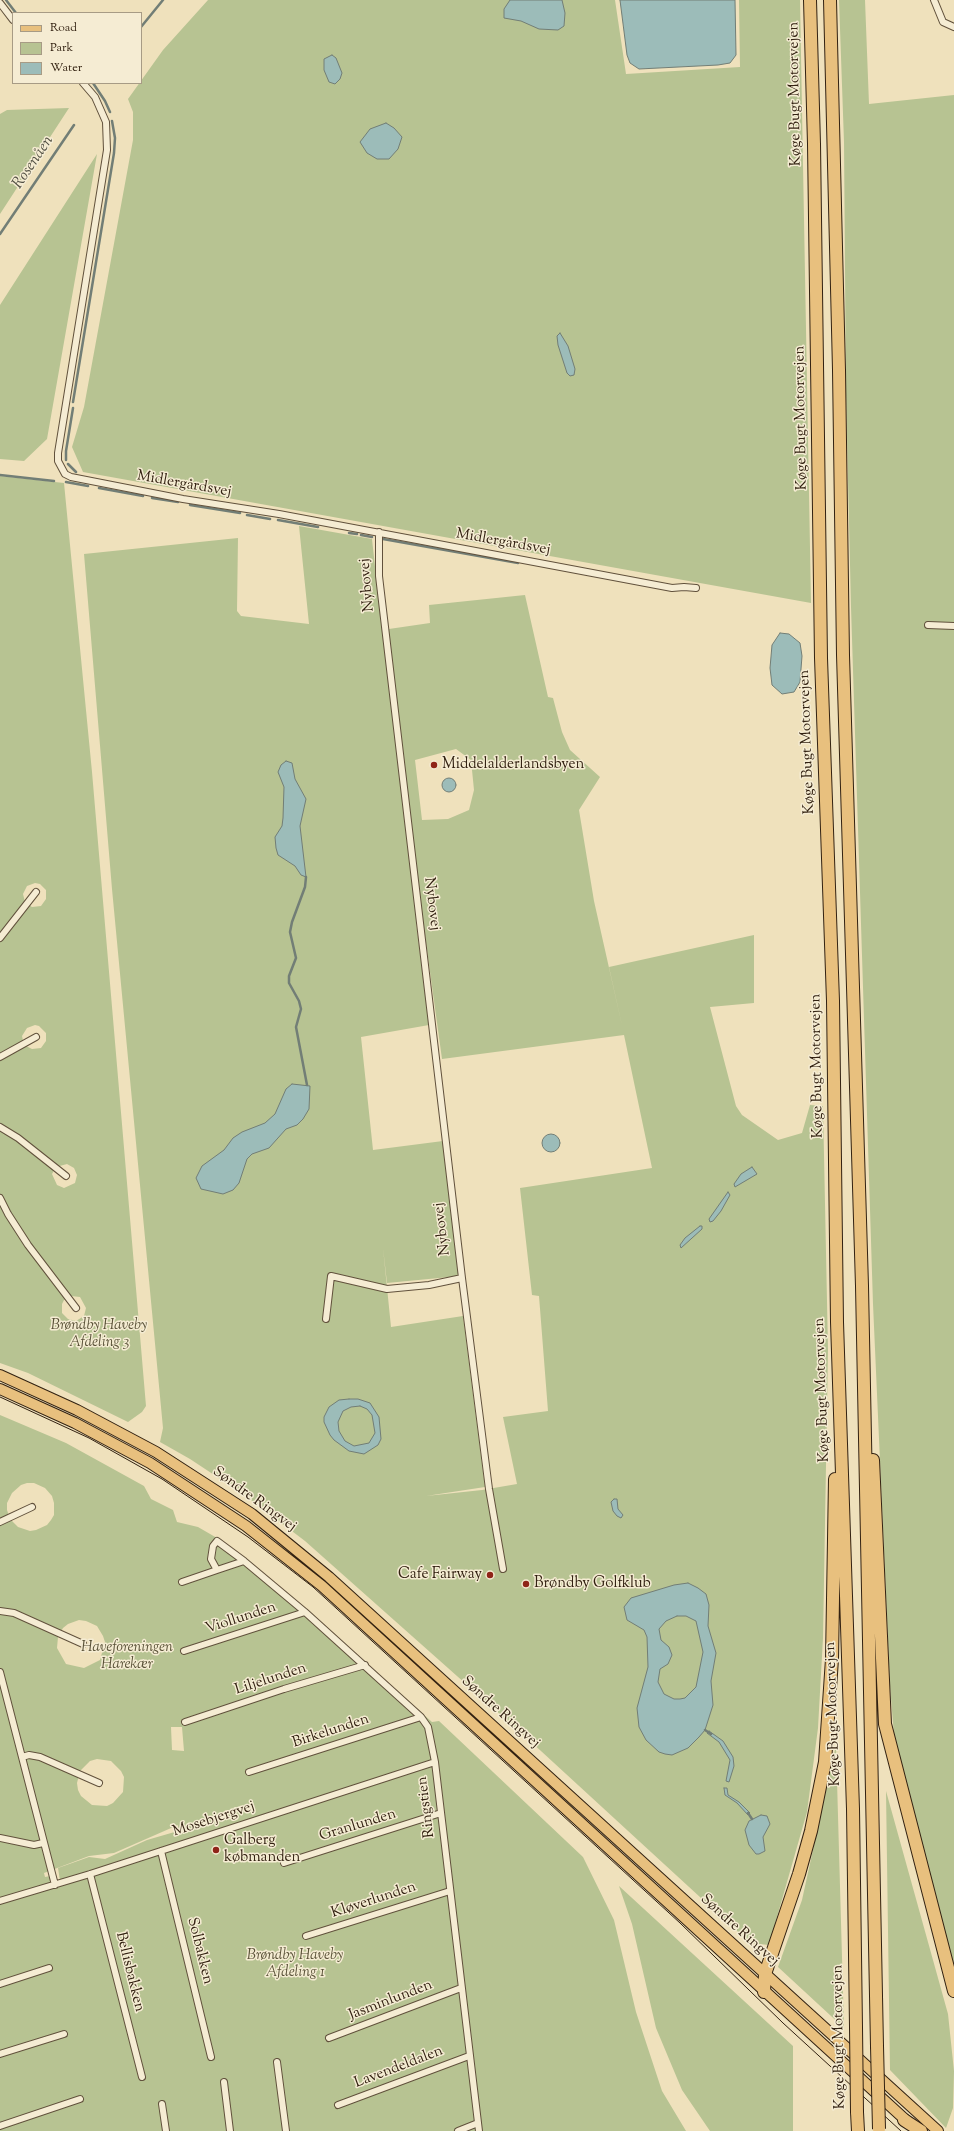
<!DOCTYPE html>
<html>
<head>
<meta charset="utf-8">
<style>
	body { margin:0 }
	#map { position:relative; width:954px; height:2131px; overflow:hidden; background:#efe1bc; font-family:"Sorts Mill Goudy",serif }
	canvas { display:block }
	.legend { position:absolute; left:12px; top:12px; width:130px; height:72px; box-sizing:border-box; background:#f5ecd3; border:1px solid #a79b85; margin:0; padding:5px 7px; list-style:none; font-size:12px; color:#322111 }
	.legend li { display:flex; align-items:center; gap:8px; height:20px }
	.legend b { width:20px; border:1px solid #a79b85 }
</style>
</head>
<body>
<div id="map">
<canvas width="954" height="2131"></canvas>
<ul class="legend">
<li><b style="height:5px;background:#e8c07e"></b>Road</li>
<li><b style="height:11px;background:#b7c392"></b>Park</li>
<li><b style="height:11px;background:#9cbcb9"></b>Water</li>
</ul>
</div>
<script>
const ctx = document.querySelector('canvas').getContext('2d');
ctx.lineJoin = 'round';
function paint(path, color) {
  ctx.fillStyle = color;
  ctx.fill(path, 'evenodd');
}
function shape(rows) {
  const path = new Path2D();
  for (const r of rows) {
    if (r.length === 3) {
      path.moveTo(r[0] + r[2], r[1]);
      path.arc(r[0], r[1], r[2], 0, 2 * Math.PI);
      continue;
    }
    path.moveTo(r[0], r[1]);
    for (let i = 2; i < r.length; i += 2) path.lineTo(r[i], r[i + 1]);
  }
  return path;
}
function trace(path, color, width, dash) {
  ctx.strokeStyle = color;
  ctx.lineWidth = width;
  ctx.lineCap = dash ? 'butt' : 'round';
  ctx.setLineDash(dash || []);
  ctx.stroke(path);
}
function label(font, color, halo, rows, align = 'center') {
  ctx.font = font + ' "Sorts Mill Goudy",serif';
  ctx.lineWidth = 3;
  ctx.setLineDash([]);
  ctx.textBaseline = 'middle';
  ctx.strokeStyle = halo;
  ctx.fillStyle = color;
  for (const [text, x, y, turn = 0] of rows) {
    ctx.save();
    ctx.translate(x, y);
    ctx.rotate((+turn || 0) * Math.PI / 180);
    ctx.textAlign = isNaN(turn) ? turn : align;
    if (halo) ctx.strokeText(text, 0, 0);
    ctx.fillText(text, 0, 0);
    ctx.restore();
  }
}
paint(shape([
	[208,0,615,0,626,74,740,67,739,0,800,0,811,603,83,472,72,447,84,407,133,140,133,112,128,99,163,50],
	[839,0,865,0,869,104,954,95,954,1975,894,1735,890,1686,873,1304,851,607,846,395,844,142],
	[69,108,0,214,0,114,7,110],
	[97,154,47,439,24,461,0,459,0,305],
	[0,476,64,483,92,772,146,1406,142,1412,128,1422,28,1373,0,1363],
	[35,883,40,884,46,890,46,899,41,906,32,907,25,902,23,894,27,886],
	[35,1025,39,1026,46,1033,46,1041,41,1048,32,1049,24,1045,22,1036,27,1028],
	[67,1164,74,1168,77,1175,75,1183,64,1188,57,1185,52,1174,56,1167],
	[71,1296,80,1297,86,1308,84,1316,76,1321,68,1319,62,1313,62,1304,64,1300],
	[299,526,372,539,382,630,430,623,429,605,525,595,548,697,553,698,562,732,570,750,600,777,579,810,594,901,623,1030,609,967,754,935,754,1003,710,1007,736,1106,742,1115,778,1140,802,1133,810,1105,823,1106,828,1350,823,1638,818,1728,807,1812,769,1945,750,1943,529,1740,305,1541,243,1494,190,1459,160,1442,163,1428,112,889,84,554,238,538,237,611,241,616,309,624],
	[456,749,471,760,474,790,469,810,448,819,422,820,415,760],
	[423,921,442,1059,624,1035,652,1168,520,1188,532,1295,539,1296,548,1411,503,1417,517,1484,482,1490,426,1496,485,1487,463,1316,391,1327,383,1248,387,1283,460,1276,443,1141,373,1150,361,1037,429,1025,416,922],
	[0,1415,66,1443,144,1486,151,1499,173,1510,177,1522,198,1527,217,1538,303,1607,432,1722,439,1721,583,1857,614,1920,636,2012,662,2091,686,2131,0,2131],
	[27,1483,34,1483,45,1488,52,1496,54,1503,54,1515,51,1520,47,1525,36,1530,30,1531,18,1527,10,1519,7,1510,7,1503,12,1493,21,1485],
	[79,1620,86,1621,97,1626,103,1636,105,1642,100,1660,84,1668,66,1664,57,1648,58,1637,63,1628,68,1624],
	[171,1727,182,1727,184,1751,172,1750],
	[97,1759,111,1761,121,1771,124,1777,123,1792,113,1803,107,1806,92,1805,81,1796,78,1790,77,1783,80,1771,90,1761],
	[178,1825,178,1831,147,1840,105,1859,89,1857,58,1868,60,1881,48,1885,51,1880,50,1876,45,1877,44,1873,89,1856,114,1853],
	[836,1745,844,2028,778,1967,802,1900],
	[886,1791,948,2014,954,2071,953,2108,946,2128,890,2070],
	[619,1886,793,2046,793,2131,710,2131,682,2090,656,2028,632,1924]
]), '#b7c392');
const water = shape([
	[510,0,562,0,565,13,564,26,558,30,539,29,521,21,504,18,504,9,510,0],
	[620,0,735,0,736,55,730,63,718,65,639,69,630,63,627,55,620,0],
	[332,55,336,58,342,73,340,79,335,84,329,82,324,70,324,59,332,55],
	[386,123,394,128,402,137,398,149,389,159,377,159,367,153,360,142,370,129,386,123],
	[560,333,568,346,575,369,574,375,570,376,567,373,558,345,557,336,560,333],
	[780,633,789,634,800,643,802,656,800,682,794,692,782,694,772,685,770,668,772,645,780,633],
	[286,761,292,763,295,779,306,799,300,826,306,877,301,875,295,866,278,855,276,848,275,837,282,826,283,818,284,787,278,772,281,765,286,761],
	[449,785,7],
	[292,1084,310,1086,309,1109,303,1119,297,1125,286,1129,269,1148,252,1154,247,1159,239,1183,233,1190,223,1194,201,1189,196,1178,202,1166,224,1150,233,1138,242,1132,265,1123,275,1114,286,1089,292,1084],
	[551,1143,9],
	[752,1167,757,1174,735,1187,734,1184,741,1174,752,1167],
	[728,1192,730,1195,721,1211,713,1221,710,1222,709,1219,728,1192],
	[700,1226,702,1226,702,1229,681,1248,680,1245,685,1238,700,1226],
	[349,1399,358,1399,370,1403,379,1417,381,1439,378,1445,364,1454,349,1451,334,1440,330,1435,324,1422,324,1417,329,1407,339,1400,349,1399],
	[360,1406,367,1409,372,1415,375,1433,369,1443,354,1446,345,1441,339,1431,338,1422,343,1411,351,1407,360,1406],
	[614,1499,617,1499,618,1509,623,1515,621,1518,617,1516,613,1511,611,1502,614,1499],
	[688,1583,698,1588,706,1594,709,1605,708,1626,716,1653,711,1681,713,1705,705,1730,699,1737,688,1748,672,1755,665,1754,659,1752,646,1740,639,1727,637,1708,648,1667,647,1637,644,1630,627,1620,624,1607,631,1598,674,1585,688,1583],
	[677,1616,686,1616,696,1621,703,1652,696,1687,685,1698,680,1699,674,1699,664,1694,658,1682,660,1669,668,1664,672,1655,669,1647,661,1640,659,1629,666,1621,677,1616],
	[709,1731,723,1741,733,1757,734,1766,729,1782,726,1781,730,1760,719,1742,707,1733,709,1731],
	[724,1788,727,1788,728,1795,739,1802,750,1813,748,1815,737,1803,725,1795,724,1788],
	[761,1815,767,1816,770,1824,763,1837,765,1851,759,1854,756,1854,749,1845,745,1830,749,1821,761,1815]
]);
paint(water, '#9cbcb9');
trace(water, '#727e76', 1);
trace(shape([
	[6,0,16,13],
	[141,27,163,0],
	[93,83,105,101,110,112],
	[0,234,74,125],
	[73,402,114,153,115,138,112,121],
	[66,460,66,451,73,408],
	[68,464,76,472],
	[0,475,54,481],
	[66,482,88,486],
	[99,488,143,496],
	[152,498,178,502],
	[190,505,240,513],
	[247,515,270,519],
	[278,520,318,527],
	[349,533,357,534],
	[361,535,372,537],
	[383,539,518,563],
	[306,877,305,887,292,922,290,932,296,958,289,976,289,983,299,1001,301,1009,296,1027,307,1085],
	[705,1730,711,1734],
	[748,1813,752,1819]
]), '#727e76', 2.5);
const minor = shape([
	[934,0,943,22,954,27],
	[0,3,13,20],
	[83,83,95,97,106,122,107,150,58,453,58,461,65,474,71,477,183,499,279,514,672,588,684,587,696,588],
	[379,532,379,576,462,1278,489,1489,503,1569],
	[928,625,954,626],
	[0,938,36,892],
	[0,1057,36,1037],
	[0,1127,18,1138,66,1176],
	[0,1198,8,1214,28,1245,76,1308],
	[326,1319,331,1276,387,1289,429,1285,462,1278],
	[0,1522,32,1507],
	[244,1561,217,1570,211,1559,213,1546,217,1541,244,1561,305,1612,421,1717,428,1727,435,1762,479,2131],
	[182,1582,217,1570],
	[0,1611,14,1613,83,1644],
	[184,1651,305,1612],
	[0,1672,55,1885],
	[185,1722,284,1689,365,1665],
	[22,1757,29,1755,40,1757,99,1783],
	[249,1772,421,1717],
	[0,1838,34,1845,43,1843],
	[161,1851,211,2057],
	[284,1863,441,1813],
	[90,1874,142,2077],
	[0,1901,90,1874,435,1762],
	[306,1936,450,1891],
	[0,1984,49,1968],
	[329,2038,461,1988],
	[0,2054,64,2034],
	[277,2062,286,2131],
	[224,2082,230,2131],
	[162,2104,166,2131],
	[338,2105,469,2056],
	[0,2126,80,2099],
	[458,2131,478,2123]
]);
const primary = shape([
	[0,1375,77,1410,156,1452,252,1514,329,1577,938,2131],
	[0,1389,75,1423,150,1463,246,1526,322,1586,910,2124]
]);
const motorway = shape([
	[810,0,814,144,821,658,833,1001,837,1322,853,1809,856,2027],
	[830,0,839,370,843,655,862,1286,877,2046],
	[873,1460,885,1724,954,1991],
	[764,1992,765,1974,799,1874,811,1831,825,1762,832,1659,835,1479],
	[857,2112,858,2131],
	[904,2120,921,2131]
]);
trace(minor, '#61513c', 8);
trace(primary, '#322111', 12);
trace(motorway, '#322111', 14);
trace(minor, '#f5ecd3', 6);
trace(primary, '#e8c07e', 10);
trace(motorway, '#e8c07e', 12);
trace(shape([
	[0,1397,89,1438,162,1479,248,1537,313,1587,680,1923,783,2023,901,2131]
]), '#322111', 1);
const motorwayBridge = shape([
	[856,2027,857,2112],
	[877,2046,879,2129]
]);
trace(motorwayBridge, '#322111', 14, []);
trace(motorwayBridge, '#e8c07e', 12);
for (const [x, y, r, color] of [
	[434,765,4,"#8f2418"],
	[490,1575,4,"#8f2418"],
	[526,1584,4,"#8f2418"],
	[216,1850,4,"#8f2418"]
]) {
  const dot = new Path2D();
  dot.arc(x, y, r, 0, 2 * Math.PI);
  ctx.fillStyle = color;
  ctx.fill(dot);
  trace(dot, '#f5ecd3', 1.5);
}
label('15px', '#322111', '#f5ecd3', [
	["Køge Bugt Motorvejen",796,94,-91],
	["Køge Bugt Motorvejen",802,418,-91],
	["Midlergårdsvej",184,485,10],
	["Midlergårdsvej",503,543,10],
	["Nybovej",368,585,-95],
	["Køge Bugt Motorvejen",808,742,-92],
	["Nybovej",431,904,83],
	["Køge Bugt Motorvejen",818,1066,-91],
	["Nybovej",443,1229,-97],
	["Køge Bugt Motorvejen",823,1390,-92],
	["Søndre Ringvej",254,1500,36],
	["Viollunden",241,1619,-18],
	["Liljelunden",271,1680,-18],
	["Søndre Ringvej",500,1713,42],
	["Køge Bugt Motorvejen",834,1714,-92],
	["Birkelunden",331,1732,-18],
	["Ringstien",427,1807,-97],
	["Mosebjergvej",214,1820,-18],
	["Granlunden",358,1826,-17],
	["Kløverlunden",374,1901,-18],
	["Søndre Ringvej",739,1931,42],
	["Solbakken",199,1951,76],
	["Bellisbakken",129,1972,76],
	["Jasminlunden",391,2001,-21],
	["Køge Bugt Motorvejen",840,2037,-91],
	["Lavendeldalen",399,2068,-21]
]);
label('15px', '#322111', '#f5ecd3', [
	["Middelalderlandsbyen",442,765],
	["Cafe Fairway",482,1575,"right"],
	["Brøndby Golfklub",534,1584],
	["Galberg",224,1841],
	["købmanden",224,1858]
], 'left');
label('italic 15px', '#5a5238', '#f5ecd3', [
	["Brøndby Haveby",99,1326],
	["Afdeling 3",99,1343],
	["Haveforeningen",127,1648],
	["Harekær",127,1665],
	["Brøndby Haveby",295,1956],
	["Afdeling 1",295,1973]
]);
label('italic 16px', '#525043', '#f5ecd3', [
	["Rosenåen",34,163,-56]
]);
</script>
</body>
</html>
